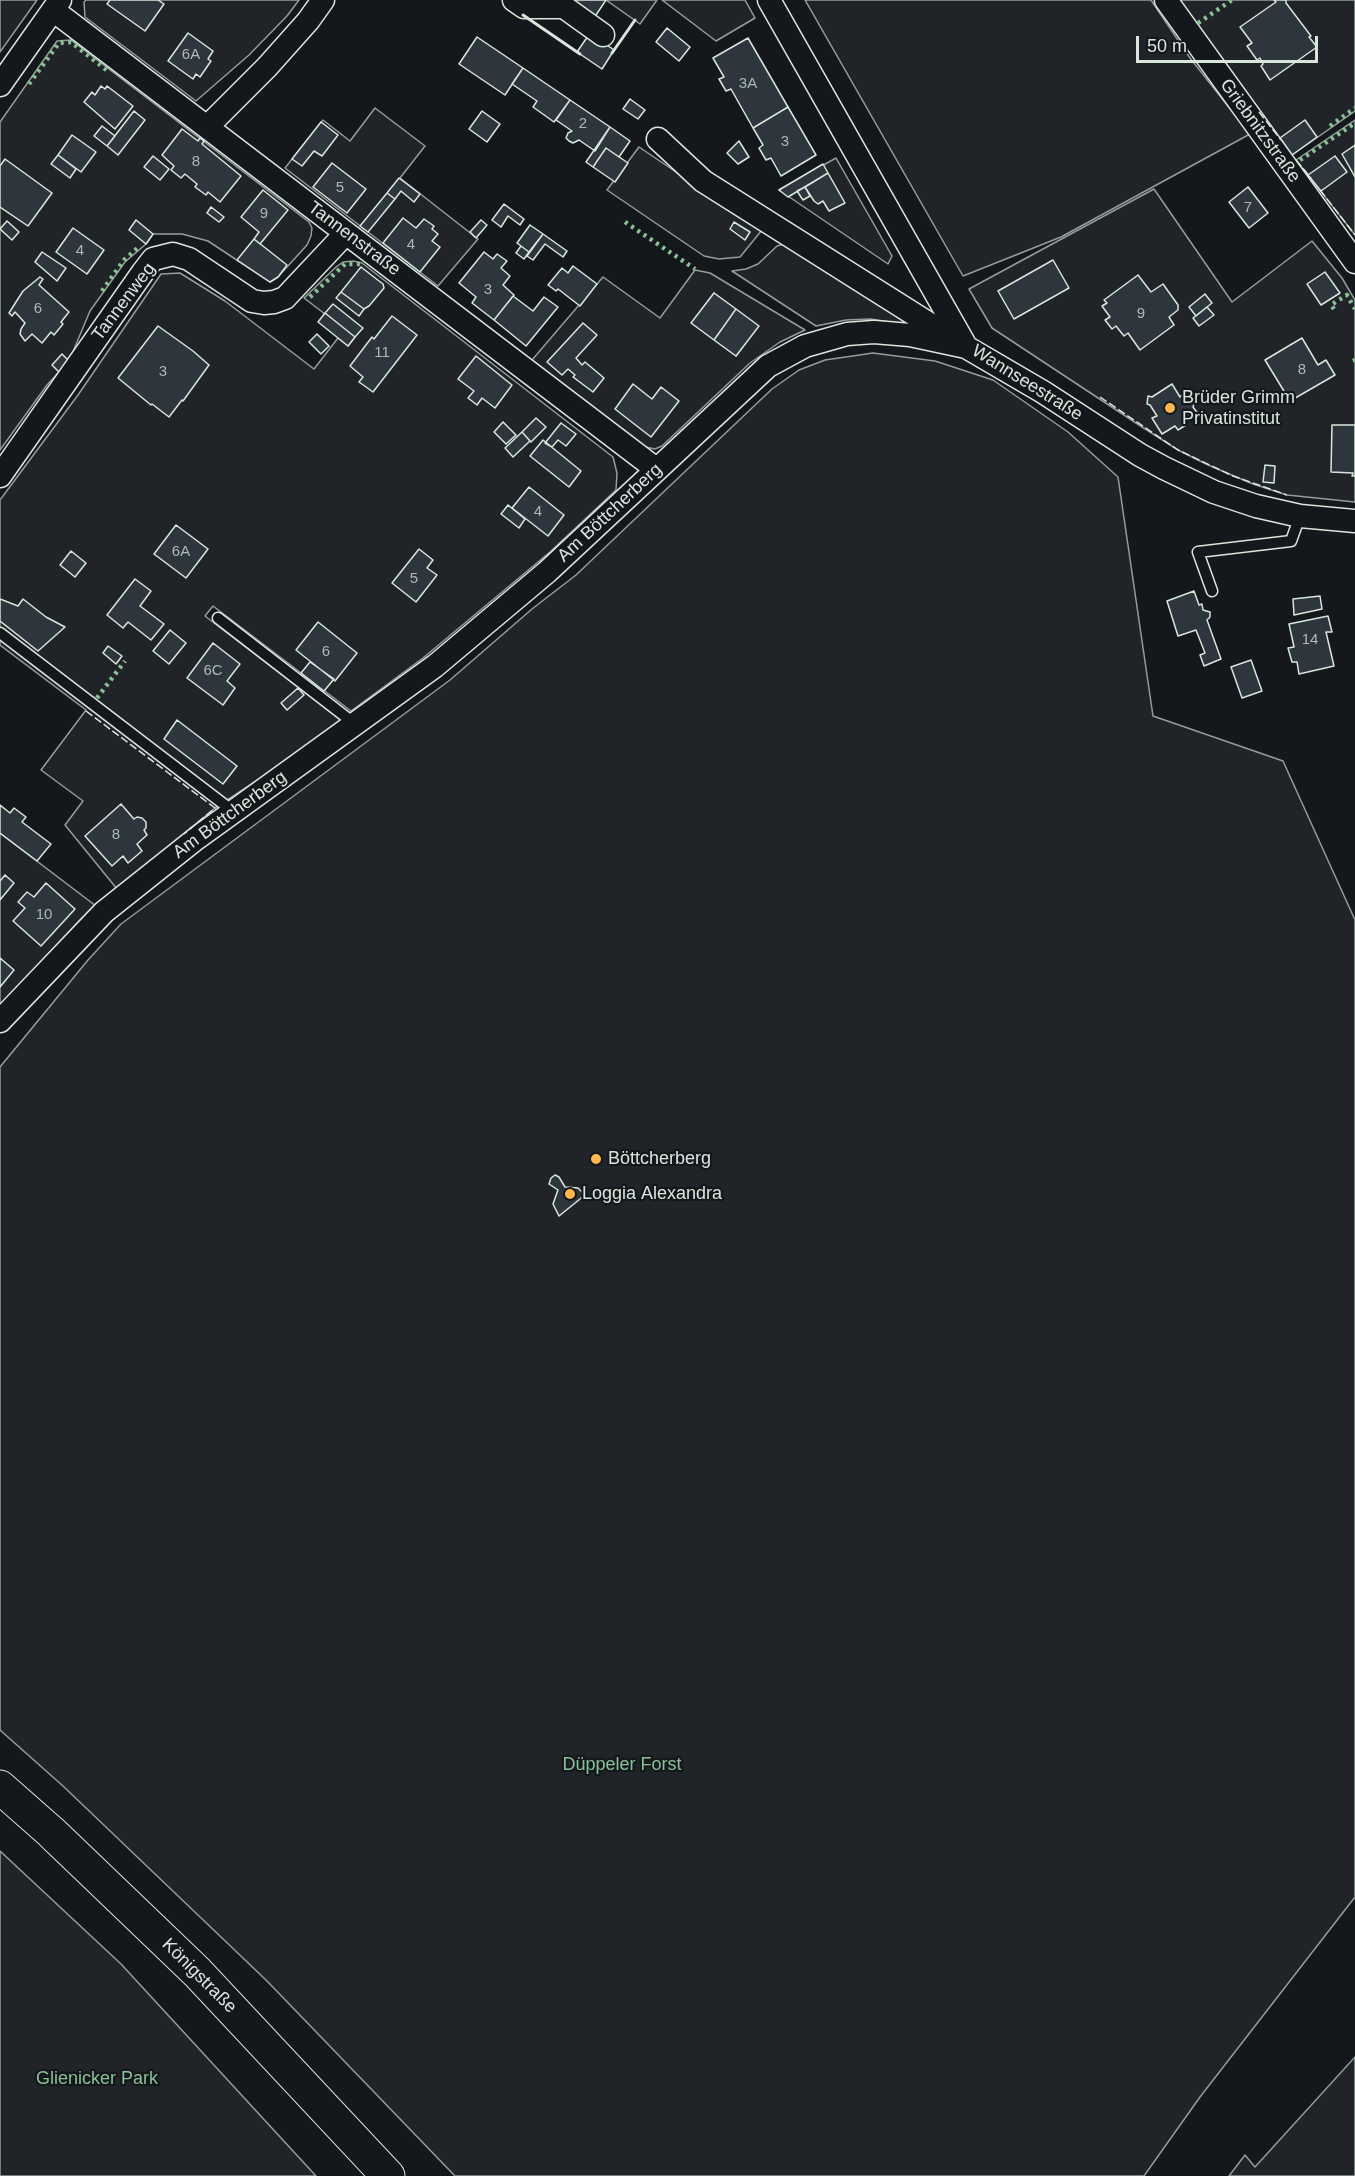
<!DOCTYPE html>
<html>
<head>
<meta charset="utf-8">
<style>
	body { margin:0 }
	#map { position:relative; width:1355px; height:2176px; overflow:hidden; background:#14181c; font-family:Helvetica,sans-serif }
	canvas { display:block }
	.scale { position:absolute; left:1136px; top:36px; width:182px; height:27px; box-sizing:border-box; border:3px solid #d8e6dc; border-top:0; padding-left:8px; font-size:18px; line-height:21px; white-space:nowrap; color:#d8e6dc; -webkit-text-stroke:4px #14181c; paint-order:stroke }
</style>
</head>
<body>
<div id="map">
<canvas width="1355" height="2176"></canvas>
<div class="scale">50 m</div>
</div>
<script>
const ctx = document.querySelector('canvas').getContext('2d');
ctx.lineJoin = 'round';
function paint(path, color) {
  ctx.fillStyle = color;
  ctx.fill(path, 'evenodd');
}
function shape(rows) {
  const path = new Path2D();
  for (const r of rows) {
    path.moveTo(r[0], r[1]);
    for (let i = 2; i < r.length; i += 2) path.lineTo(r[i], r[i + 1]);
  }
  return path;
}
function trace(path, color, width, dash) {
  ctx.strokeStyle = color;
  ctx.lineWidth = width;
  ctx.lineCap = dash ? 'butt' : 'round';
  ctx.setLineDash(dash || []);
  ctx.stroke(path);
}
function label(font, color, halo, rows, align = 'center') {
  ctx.font = font + ' Helvetica,sans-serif';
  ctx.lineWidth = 4.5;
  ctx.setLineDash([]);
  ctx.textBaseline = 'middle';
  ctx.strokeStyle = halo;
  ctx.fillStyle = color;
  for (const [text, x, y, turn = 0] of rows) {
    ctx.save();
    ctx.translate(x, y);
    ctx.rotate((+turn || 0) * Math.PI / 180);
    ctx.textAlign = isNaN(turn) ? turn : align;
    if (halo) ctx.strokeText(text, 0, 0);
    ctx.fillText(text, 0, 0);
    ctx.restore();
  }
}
const green = shape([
	[0,0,37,0,0,52,0,0],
	[86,0,299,0,287,16,249,55,196,101,85,17,84,2,86,0],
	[606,0,657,0,640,24,606,0],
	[662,0,745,0,755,18,716,41,662,0],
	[805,0,1151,0,1190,58,1250,134,1061,237,963,276,805,0],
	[1179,0,1355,0,1355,111,1292,155,1179,0],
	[71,40,309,222,312,228,311,236,307,245,278,277,270,282,208,241,182,234,153,234,146,244,125,262,90,311,69,361,47,385,0,450,0,122,57,41,71,40],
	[375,108,425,146,400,178,478,239,438,286,285,168,323,120,350,141,375,108],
	[1355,120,1355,235,1296,160,1355,120],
	[639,147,762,230,740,257,719,259,704,256,607,190,639,147],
	[836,158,892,256,888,264,779,190,836,158],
	[1154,189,1232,302,1312,241,1342,278,1355,300,1355,502,1287,495,1253,484,1208,465,1178,450,1139,425,992,328,969,289,1154,189],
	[784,244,914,326,870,319,846,320,816,326,732,271,746,269,758,264,777,246,784,244],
	[353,261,362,263,613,457,617,473,616,490,550,552,423,658,351,711,213,606,205,616,341,720,273,770,215,808,117,889,65,825,83,801,41,770,86,710,0,645,0,500,78,395,161,274,180,273,225,301,314,369,338,338,348,346,355,337,304,298,336,267,343,262,353,261],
	[695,270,710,273,805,330,780,342,750,363,662,446,655,449,645,447,532,360,603,277,660,318,695,270],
	[714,293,758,326,736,356,692,323,714,293],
	[873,353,935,361,993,380,1068,432,1118,477,1153,716,1283,761,1355,920,1355,1897,1200,2097,1144,2176,455,2176,267,1981,63,1786,0,1730,0,1067,88,960,121,924,450,680,532,609,576,575,772,389,799,370,825,360,873,353],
	[0,833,96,906,81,919,0,1007,0,833],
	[0,1851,121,1964,316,2176,0,2176,0,1851],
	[1355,2057,1355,2176,1229,2176,1245,2155,1255,2167,1355,2057]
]);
paint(green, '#202428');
trace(green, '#939e99', 1.5);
const building = shape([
	[110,0,158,0,164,4,145,31,107,4,110,0],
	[569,0,606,0,594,18,569,0],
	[1274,0,1286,0,1286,3,1311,36,1309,37,1317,47,1270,80,1261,66,1263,64,1260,58,1257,60,1247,46,1252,43,1240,27,1276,2,1274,0],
	[667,28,690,47,679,61,656,42,667,28],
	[188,33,213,51,208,59,211,61,200,77,196,74,193,79,168,61,188,33],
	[590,33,614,50,602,69,577,52,590,33],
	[477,37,523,68,505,95,459,64,477,37],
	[748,38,788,107,753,128,731,89,726,91,719,79,724,77,713,58,748,38],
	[523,68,570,100,554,122,533,107,537,101,512,84,523,68],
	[101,86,105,89,107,86,133,106,115,129,84,102,92,92,95,95,101,86],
	[630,99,645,110,638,119,623,109,630,99],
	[570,100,610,127,595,151,579,140,573,143,569,141,566,138,568,133,572,131,556,120,570,100],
	[788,107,816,155,781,176,771,158,766,160,759,148,763,145,753,128,788,107],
	[134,111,145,120,118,155,107,146,134,111],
	[482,111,500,124,487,142,469,129,482,111],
	[1305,120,1317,137,1292,155,1280,138,1305,120],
	[321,122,338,135,322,156,314,151,302,166,292,159,321,122],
	[102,126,115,136,107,146,94,136,102,126],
	[610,127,630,141,619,157,606,148,593,167,586,162,610,127],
	[182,129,198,141,200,138,204,141,202,144,241,176,220,202,208,192,206,195,195,187,197,184,185,174,181,178,171,170,174,166,162,155,182,129],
	[72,135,96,152,81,172,58,155,72,135],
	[739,141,749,157,738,164,727,153,739,141],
	[1355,145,1355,177,1342,154,1355,145],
	[606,148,628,163,615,182,593,167,606,148],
	[58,155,76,169,70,178,51,164,58,155],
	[153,156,169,169,160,180,144,167,153,156],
	[1335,156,1347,172,1321,191,1308,175,1335,156],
	[5,159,52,193,28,226,0,207,0,166,5,159],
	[332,163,366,189,347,213,313,187,332,163],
	[823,164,828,173,788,197,779,190,823,164],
	[828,173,845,203,829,211,823,201,818,204,814,201,805,187,828,173],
	[399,178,420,194,414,202,401,191,395,199,387,193,399,178],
	[805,187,810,196,803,200,797,191,805,187],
	[1248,187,1268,213,1249,228,1229,202,1248,187],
	[263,190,288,210,260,244,254,239,259,232,241,217,263,190],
	[387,193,395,199,368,232,360,226,387,193],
	[504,204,524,219,520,225,508,216,501,227,492,220,504,204],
	[211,207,224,217,219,222,207,213,211,207],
	[403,218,416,228,424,219,434,226,432,229,438,234,432,241,440,247,420,272,383,243,403,218],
	[136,220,153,234,146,244,129,230,136,220],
	[481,220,487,225,476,238,470,232,481,220],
	[7,221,19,232,12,240,0,229,7,221],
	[734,222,750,232,745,240,730,229,734,222],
	[530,225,543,234,529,252,517,243,530,225],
	[73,228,104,250,87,274,56,252,73,228],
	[543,234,567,251,563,257,545,244,533,260,527,256,543,234],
	[254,239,287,265,278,277,270,282,237,260,254,239],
	[521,246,529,252,524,259,516,253,521,246],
	[42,252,66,268,57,281,35,262,42,252],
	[484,252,493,259,497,254,507,261,501,268,510,276,503,285,514,295,494,320,472,303,476,297,459,283,484,252],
	[1053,260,1069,288,1014,319,998,291,1053,260],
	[573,266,597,284,580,306,558,289,556,291,548,285,562,268,568,273,573,266],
	[361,267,383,284,384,288,369,306,364,309,341,292,361,267],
	[1325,272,1340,293,1321,305,1307,284,1325,272],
	[1138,275,1151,292,1163,284,1178,305,1178,310,1169,317,1174,325,1140,350,1128,333,1124,336,1116,326,1112,329,1105,320,1110,317,1102,306,1107,303,1104,300,1138,275],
	[40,277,43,279,39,285,69,312,61,322,63,324,54,335,51,332,42,343,32,334,25,341,20,334,21,329,25,323,15,312,12,316,9,313,23,291,40,277],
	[341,292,364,309,359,316,336,298,341,292],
	[714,293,736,309,714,340,691,323,714,293],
	[1205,294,1212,303,1196,316,1189,307,1205,294],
	[513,296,533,311,544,297,558,307,526,346,494,320,513,296],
	[333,304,363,328,355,337,325,313,333,304],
	[1207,307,1214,315,1199,326,1193,318,1207,307],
	[736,309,759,326,736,356,714,340,736,309],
	[325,313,355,337,348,346,318,322,325,313],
	[392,316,417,335,373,392,359,382,363,377,350,366,372,337,374,339,392,316],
	[583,323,597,335,576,358,582,365,585,362,604,378,593,392,573,377,575,375,568,369,562,375,547,362,583,323],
	[158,326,193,351,209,365,183,401,182,400,169,417,152,404,151,405,118,378,158,326],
	[317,334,329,346,321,354,309,342,317,334],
	[1302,338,1318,365,1326,360,1335,375,1290,401,1265,360,1302,338],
	[62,354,69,361,59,372,52,365,62,354],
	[476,356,512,385,495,408,482,398,477,405,468,398,474,391,458,379,476,356],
	[633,384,652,399,661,387,679,401,651,437,615,409,633,384],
	[1172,384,1180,397,1184,393,1192,395,1195,401,1193,407,1199,415,1194,419,1192,415,1183,420,1186,425,1178,430,1175,426,1162,434,1152,418,1157,416,1150,405,1147,404,1148,396,1152,397,1172,384],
	[536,418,546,427,531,442,522,432,536,418],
	[503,422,516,435,506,444,494,432,503,422],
	[561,423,576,434,566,446,558,440,552,447,545,443,561,423],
	[1332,425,1355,425,1355,476,1352,476,1353,473,1331,472,1332,425],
	[522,432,530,441,513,457,505,448,522,432],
	[543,440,581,471,569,487,530,456,543,440],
	[1265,465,1275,466,1274,483,1263,482,1265,465],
	[529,487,564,515,548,536,512,508,529,487],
	[508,505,525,519,519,528,501,514,508,505],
	[176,525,208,549,186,578,154,554,176,525],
	[419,549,433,560,427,568,437,575,416,602,392,583,419,549],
	[71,551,86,563,75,577,60,565,71,551],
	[135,579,151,591,140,606,164,624,151,640,128,622,123,628,107,615,135,579],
	[1194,591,1199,605,1202,604,1203,610,1210,612,1210,617,1207,620,1221,659,1204,666,1200,655,1205,653,1196,630,1178,636,1167,601,1194,591],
	[1320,596,1322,609,1294,615,1293,599,1320,596],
	[0,599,18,606,23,599,46,617,65,627,38,651,0,621,0,599],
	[1328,616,1332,632,1326,632,1334,666,1299,674,1297,662,1292,662,1288,648,1294,647,1289,624,1328,616],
	[318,622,357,653,335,681,296,650,318,622],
	[170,630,186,643,169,664,153,651,170,630],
	[213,643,240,664,227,681,235,688,223,705,187,678,213,643],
	[108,646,122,656,116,664,103,653,108,646],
	[1251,660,1262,691,1242,698,1231,667,1251,660],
	[310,662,334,679,324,691,301,673,310,662],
	[298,688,304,695,287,710,281,703,298,688],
	[177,720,237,766,223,784,164,739,177,720],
	[121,804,134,819,137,817,142,818,146,822,146,828,144,830,147,835,137,844,142,851,128,863,123,856,112,866,85,836,121,804],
	[0,805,10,813,14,808,26,817,22,822,51,844,37,861,0,833,0,805],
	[5,875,14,883,0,900,0,881,5,875],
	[46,883,75,909,41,946,13,921,25,908,18,902,27,892,34,897,46,883],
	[0,958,14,970,0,987,0,958],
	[555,1175,559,1177,565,1187,578,1188,585,1195,559,1216,553,1204,558,1190,549,1184,551,1178,555,1175]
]);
paint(building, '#2c363c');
trace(building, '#d8e6dc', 1.5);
const lane = shape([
	[1212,591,1198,552,1291,541,1300,516],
	[218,618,355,724],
	[0,633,234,812]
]);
const street = shape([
	[514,0,524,7,564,7,603,35],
	[769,0,964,343],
	[1166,0,1355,262],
	[53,10,656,469],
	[0,85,60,0],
	[207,127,267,67,308,21,323,0],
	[658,139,703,181,966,347,1043,392,1140,455,1164,468,1214,492,1256,506,1300,516,1355,521],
	[0,476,143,272,153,259,173,254,189,259,252,301,264,303,274,302,285,298,346,233],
	[0,1021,104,912,197,838,435,666,547,572,768,366,805,346,847,334,874,332,910,335,966,347]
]);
const primary = shape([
	[0,1787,51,1832,197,1972,388,2176]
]);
trace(lane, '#d8e6dc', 13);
trace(street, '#d8e6dc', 25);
trace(primary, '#d8e6dc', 35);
trace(lane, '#14181c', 10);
trace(street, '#14181c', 22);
trace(primary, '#14181c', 33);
trace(shape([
	[1198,23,1232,0],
	[29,84,59,43,71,42,109,72],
	[1330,126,1355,108],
	[1300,160,1355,123],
	[625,222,695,269],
	[102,291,124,260,140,246],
	[310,297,345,264,361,264],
	[1334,309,1331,305,1347,295,1355,309],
	[1353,361,1355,360],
	[97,698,125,661]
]), '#8ac095', 4.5, [3, 4.5]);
trace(shape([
	[1259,112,1281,140],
	[1296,160,1311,178],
	[1320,190,1355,235],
	[1100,397,1178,450,1233,476,1287,495],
	[86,711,215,808,184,834]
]), '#d8e6dc', 1.5, [8, 3]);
trace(shape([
	[523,15,580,54],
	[612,53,635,20]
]), '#d8e6dc', 3);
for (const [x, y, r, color] of [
	[1170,408,6,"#ffb74d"],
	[596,1159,6,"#ffb74d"],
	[570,1194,6,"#ffb74d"]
]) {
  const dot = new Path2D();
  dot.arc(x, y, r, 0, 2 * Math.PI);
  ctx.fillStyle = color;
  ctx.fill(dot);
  trace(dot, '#14181c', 2);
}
label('15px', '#adbab4', null, [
	["6A",191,55],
	["3A",748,84],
	["2",583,124],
	["3",785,142],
	["8",196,162],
	["5",340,188],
	["7",1248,208],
	["9",264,214],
	["4",411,245],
	["4",80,251],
	["3",488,290],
	["6",38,309],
	["9",1141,314],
	["11",382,353],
	["8",1302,370],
	["3",163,372],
	["4",538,512],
	["6A",181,552],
	["5",414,579],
	["14",1310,640],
	["6",326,652],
	["6C",213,671],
	["8",116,835],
	["10",44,915]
]);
label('18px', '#d8e6dc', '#14181c', [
	["Griebnitzstraße",1260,131,54],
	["Tannenstraße",354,239,37],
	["Tannenweg",124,302,-53],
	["Wannseestraße",1027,383,32],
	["Am Böttcherberg",610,513,-43],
	["Am Böttcherberg",230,815,-36],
	["Königstraße",199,1976,45]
]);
label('18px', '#d8e6dc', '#14181c', [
	["Brüder Grimm",1182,398],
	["Privatinstitut",1182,419],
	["Böttcherberg",608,1159],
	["Loggia Alexandra",582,1194]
], 'left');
label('18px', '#8ac095', '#14181c', [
	["Düppeler Forst",622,1765],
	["Glienicker Park",97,2079]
]);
</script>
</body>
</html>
